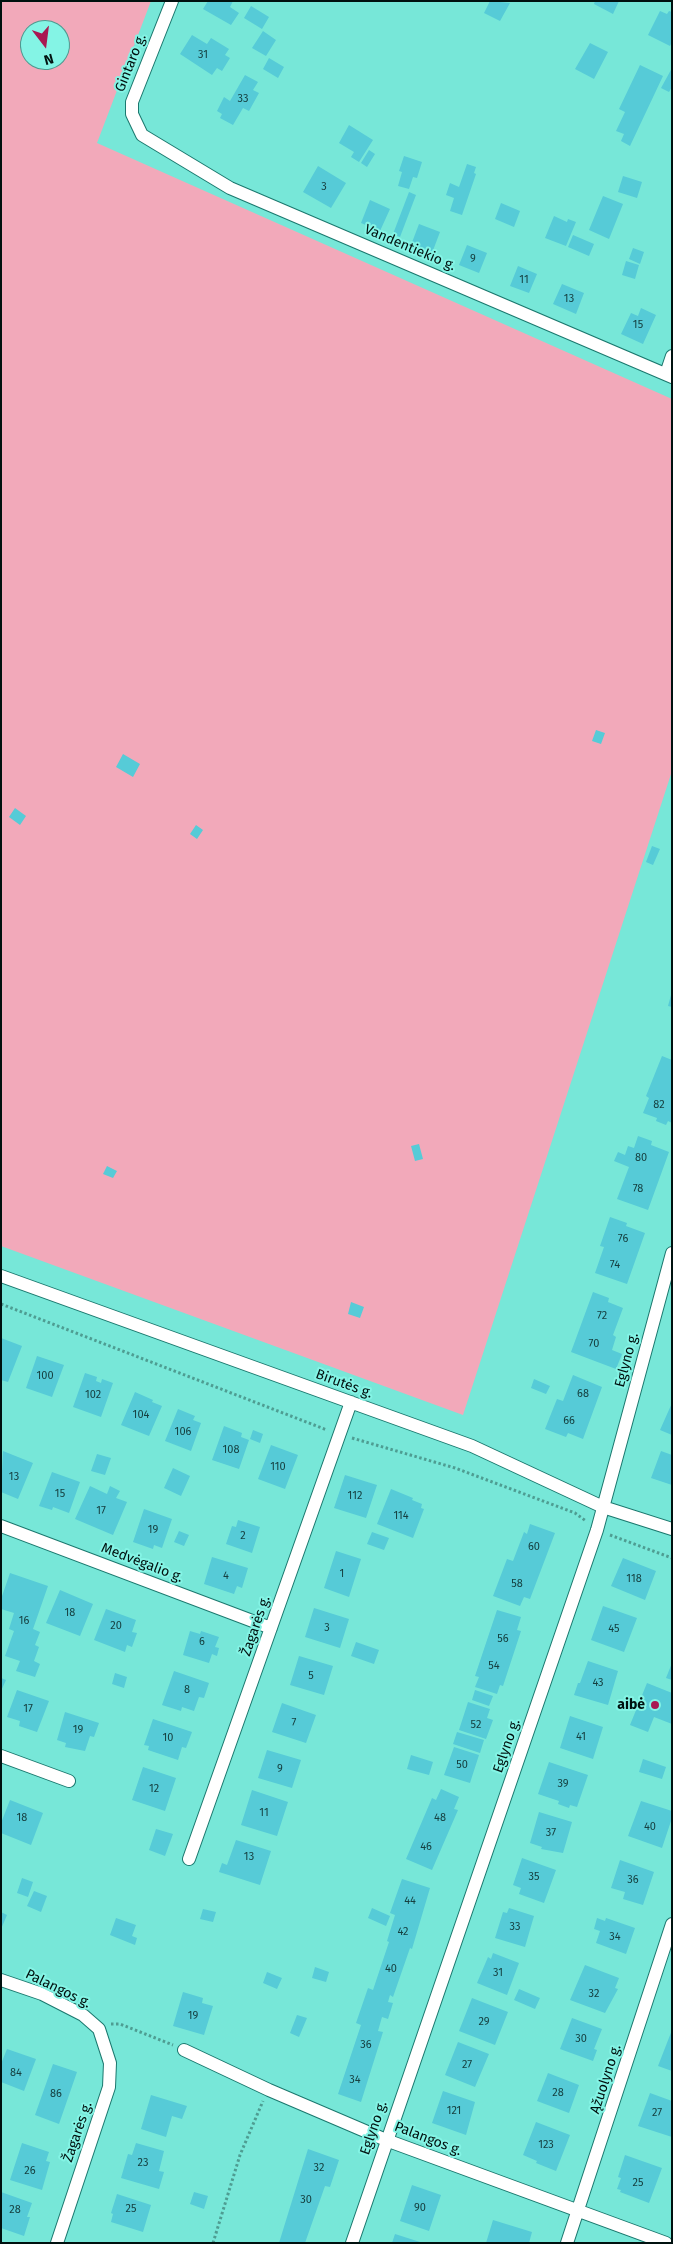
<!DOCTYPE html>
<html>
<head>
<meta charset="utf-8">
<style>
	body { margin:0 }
	#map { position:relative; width:673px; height:2244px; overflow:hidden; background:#77e7d8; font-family:"Fira Sans",sans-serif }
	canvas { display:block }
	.frame { position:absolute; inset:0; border:2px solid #00110f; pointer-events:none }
	.north { position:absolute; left:20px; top:20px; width:50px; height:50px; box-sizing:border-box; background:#84f4e5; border:1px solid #4f998f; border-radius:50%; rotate:165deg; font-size:14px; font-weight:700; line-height:20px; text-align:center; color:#00110f }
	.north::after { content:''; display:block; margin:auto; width:18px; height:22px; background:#a91952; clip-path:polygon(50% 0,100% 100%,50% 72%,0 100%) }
</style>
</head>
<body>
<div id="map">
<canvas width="673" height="2244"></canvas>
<div class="frame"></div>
<div class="north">N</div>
</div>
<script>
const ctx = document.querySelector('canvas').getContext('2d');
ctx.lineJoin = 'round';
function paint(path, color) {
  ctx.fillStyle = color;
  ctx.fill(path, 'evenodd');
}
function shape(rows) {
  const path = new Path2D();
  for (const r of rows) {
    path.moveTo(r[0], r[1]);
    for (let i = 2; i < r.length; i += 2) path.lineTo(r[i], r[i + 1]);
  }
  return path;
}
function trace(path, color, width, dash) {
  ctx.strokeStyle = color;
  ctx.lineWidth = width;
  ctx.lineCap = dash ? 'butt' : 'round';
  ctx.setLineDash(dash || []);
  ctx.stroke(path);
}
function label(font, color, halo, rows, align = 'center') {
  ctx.font = font + ' "Fira Sans",sans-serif';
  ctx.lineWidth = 4;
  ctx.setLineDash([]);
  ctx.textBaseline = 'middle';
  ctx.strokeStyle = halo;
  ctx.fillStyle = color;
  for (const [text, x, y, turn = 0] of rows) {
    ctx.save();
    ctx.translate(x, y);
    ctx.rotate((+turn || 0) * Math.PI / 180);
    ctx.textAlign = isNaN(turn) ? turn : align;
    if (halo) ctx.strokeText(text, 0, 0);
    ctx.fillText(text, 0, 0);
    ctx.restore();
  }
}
paint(shape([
	[1,1,151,1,97,143,672,399,672,771,463,1415,1,1246],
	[30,30,60,30,60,60,30,60]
]), '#f2a9ba');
paint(shape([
	[208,1,233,1,230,7,239,13,231,25,203,9],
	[490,1,510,3,500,21,484,13],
	[595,1,619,1,613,14,594,4],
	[251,6,269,17,262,29,244,18],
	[660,11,667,14,669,11,672,12,672,42,670,46,648,35],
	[263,31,276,40,266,56,252,48],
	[192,35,207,44,211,38,229,49,225,55,230,58,222,71,217,68,212,75,180,54],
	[590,43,608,52,594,79,575,69],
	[269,58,284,67,278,78,263,69],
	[640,65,663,76,630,146,621,141,624,134,616,131,625,112,619,109],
	[672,68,672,87,669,92,661,88],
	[245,75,258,82,253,90,259,93,249,111,243,108,233,125,220,118,222,114,217,111,224,97,230,101],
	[349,125,373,140,359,162,351,157,354,152,339,143],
	[369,150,375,154,367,167,361,163],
	[404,156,422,162,417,178,413,177,409,189,398,186,402,172,399,171],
	[467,164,476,167,474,173,476,174,462,215,450,211,454,198,446,195,450,183,459,187],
	[318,166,346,183,331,208,303,192],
	[623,176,642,182,637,198,618,192],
	[409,192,416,195,400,237,393,234],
	[603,196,623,204,609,239,589,230],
	[370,200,390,209,380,231,361,223],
	[501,203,520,211,514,227,495,219],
	[554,216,567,222,568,219,576,222,566,246,545,238],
	[419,224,440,232,432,253,411,245],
	[573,235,594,244,589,256,568,247],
	[467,245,487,253,479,273,459,265],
	[633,248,644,252,640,264,629,259],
	[626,261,639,265,635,279,622,275],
	[518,266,537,274,529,293,510,286],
	[562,284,584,293,576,314,553,304],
	[641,308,656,315,643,344,621,334,631,313,638,316],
	[596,730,605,733,601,744,592,741],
	[123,754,140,764,133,777,116,767],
	[15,808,26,816,20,825,9,817],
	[196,825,203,830,197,839,190,834],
	[652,846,660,849,653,865,646,862],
	[671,995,672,995,672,1007,668,1006],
	[662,1056,672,1060,672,1123,668,1121,666,1125,656,1121,657,1118,643,1113,649,1098,646,1096],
	[638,1136,652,1141,651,1145,669,1152,648,1210,617,1199,629,1167,614,1161,618,1152,625,1155,628,1146,634,1148],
	[419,1144,423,1159,415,1161,411,1146],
	[107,1166,117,1171,113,1178,103,1174],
	[610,1217,627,1223,626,1226,645,1233,627,1284,595,1273,604,1247,600,1246],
	[593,1292,609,1298,608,1302,623,1308,613,1335,616,1337,612,1350,622,1354,616,1369,571,1352],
	[351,1302,364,1307,360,1318,348,1314],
	[1,1338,22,1346,8,1382,1,1380],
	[37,1356,64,1365,52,1397,26,1388],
	[85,1373,97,1377,96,1381,101,1383,102,1379,113,1383,101,1417,73,1407],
	[573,1375,602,1387,583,1439,568,1433,566,1437,545,1429,557,1399,563,1401],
	[534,1379,550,1386,546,1394,531,1388],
	[135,1392,153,1400,152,1402,162,1406,149,1436,121,1425],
	[672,1403,672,1435,660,1430],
	[178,1409,195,1416,193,1420,201,1423,191,1451,165,1441],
	[224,1426,242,1433,241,1437,249,1440,239,1469,212,1460],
	[253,1430,263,1434,260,1443,250,1439],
	[271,1445,298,1455,285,1489,258,1479],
	[3,1451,33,1463,18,1499,1,1492],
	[661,1451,672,1455,672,1485,651,1478],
	[97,1454,111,1458,105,1475,91,1471],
	[173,1468,190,1476,181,1496,164,1488],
	[52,1472,80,1482,69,1513,53,1507,52,1510,39,1506],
	[345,1475,377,1485,366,1518,334,1508],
	[90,1486,107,1494,110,1486,120,1491,116,1498,127,1502,113,1535,75,1519],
	[391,1489,413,1498,412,1500,422,1504,421,1508,424,1509,413,1538,377,1524],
	[144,1509,172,1519,162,1548,154,1545,153,1549,133,1542],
	[238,1520,260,1527,252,1553,226,1544,232,1526,236,1527],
	[530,1524,555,1533,530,1599,524,1597,520,1606,493,1596,507,1559,513,1561,524,1532,527,1534],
	[179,1531,189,1535,184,1546,174,1542],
	[372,1532,389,1538,384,1550,367,1544],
	[336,1551,361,1559,349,1597,324,1588],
	[212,1557,248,1568,242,1588,237,1586,234,1594,204,1584],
	[623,1558,656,1571,645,1600,611,1586],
	[10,1573,48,1586,33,1629,40,1632,35,1645,39,1647,34,1661,40,1664,35,1677,16,1671,20,1661,5,1656,14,1631,9,1629,14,1613,1,1609,1,1599],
	[60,1590,93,1604,80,1636,46,1623],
	[603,1606,637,1618,624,1652,591,1640],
	[314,1608,349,1619,340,1648,305,1637],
	[106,1609,136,1620,132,1632,137,1633,132,1647,127,1645,125,1652,94,1640],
	[497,1610,521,1617,517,1630,521,1631,503,1686,500,1685,497,1694,475,1687,479,1677,475,1676],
	[190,1631,200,1634,201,1631,219,1637,215,1647,219,1648,217,1656,212,1654,209,1663,183,1655],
	[356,1642,379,1650,374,1664,351,1656],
	[299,1656,333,1666,324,1695,290,1685],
	[588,1661,618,1671,608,1705,574,1695,578,1683,580,1683],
	[672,1663,672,1680,666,1678],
	[174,1671,209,1683,204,1698,199,1697,194,1711,182,1707,181,1711,162,1705],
	[115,1673,127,1677,124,1688,112,1684],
	[1,1678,6,1680,1,1691],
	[647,1683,672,1693,672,1724,654,1717,648,1732,630,1725],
	[17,1690,49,1701,37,1732,19,1726,20,1721,7,1717],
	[475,1690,493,1696,489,1706,472,1700],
	[468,1702,490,1709,487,1718,493,1720,486,1739,459,1730],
	[282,1703,316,1715,306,1743,272,1732],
	[65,1712,99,1723,94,1737,90,1736,85,1751,65,1747,66,1743,57,1740],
	[570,1716,603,1727,593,1759,560,1748],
	[153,1719,192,1732,186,1748,182,1747,178,1760,148,1750,149,1746,144,1745],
	[457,1732,484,1740,480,1753,453,1744],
	[454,1747,479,1755,470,1783,444,1775],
	[267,1750,301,1760,292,1788,258,1778],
	[411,1755,433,1762,429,1775,407,1769],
	[643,1759,666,1767,662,1779,639,1772],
	[549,1762,588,1775,577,1807,570,1805,569,1808,558,1804,559,1801,538,1794],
	[143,1767,176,1778,165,1811,132,1800],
	[441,1789,459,1797,454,1809,458,1810,432,1870,406,1859,432,1798,436,1800],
	[252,1790,288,1802,277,1836,241,1825],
	[10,1800,43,1813,31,1845,1,1833,1,1823],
	[641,1801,672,1811,672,1818,662,1848,628,1836],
	[539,1812,572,1822,563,1853,541,1849,542,1847,530,1843],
	[156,1829,173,1834,165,1856,149,1850],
	[236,1840,271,1851,260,1885,219,1872,222,1863,227,1865],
	[522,1858,556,1870,544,1903,519,1894,521,1888,513,1885],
	[620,1860,654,1872,643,1905,623,1899,625,1892,611,1888],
	[22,1878,33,1882,28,1897,17,1893],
	[402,1879,430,1888,412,1949,410,1948,393,1997,390,1995,388,2002,393,2003,388,2019,382,2017,378,2031,383,2032,361,2102,338,2094,361,2025,356,2023,368,1988,373,1990,389,1942,387,1941,395,1915,390,1913],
	[34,1891,47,1896,41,1912,27,1906],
	[372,1908,390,1916,386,1926,368,1918],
	[509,1908,534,1916,525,1947,495,1938,503,1912,507,1913],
	[203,1909,216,1912,213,1922,200,1919],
	[1,1912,7,1915,1,1929],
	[116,1918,136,1925,132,1936,137,1938,135,1945,110,1935],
	[597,1918,605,1921,606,1918,635,1928,626,1954,596,1943,600,1931,594,1929],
	[493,1953,519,1963,507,1995,477,1983,488,1957,491,1959],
	[585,1965,619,1978,615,1988,618,1989,605,2013,570,2000],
	[315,1967,329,1972,326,1982,312,1978],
	[267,1972,282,1978,277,1989,263,1983],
	[519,1989,540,1998,535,2009,514,2000],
	[183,1992,203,1998,202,2003,213,2006,204,2035,173,2026],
	[472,1998,508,2012,495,2045,459,2031],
	[297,2015,307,2018,299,2037,290,2033],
	[572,2018,602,2029,594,2049,597,2050,593,2061,560,2049],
	[672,2030,672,2071,658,2066],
	[458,2042,489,2054,475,2087,445,2075],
	[7,2049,36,2059,24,2091,1,2082,1,2064],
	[53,2064,77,2072,59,2124,35,2115],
	[548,2073,579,2085,569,2113,537,2101],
	[443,2091,475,2102,466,2135,432,2123],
	[650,2093,672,2101,672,2137,638,2126],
	[151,2095,187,2106,182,2119,172,2116,166,2137,141,2129],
	[536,2122,570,2135,556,2171,536,2163,537,2161,523,2155],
	[22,2143,49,2152,46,2161,50,2162,42,2190,10,2180],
	[136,2143,164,2151,159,2171,164,2172,159,2189,121,2178,128,2154,132,2155],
	[308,2149,339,2160,330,2187,325,2186,305,2243,279,2243],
	[625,2155,662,2168,649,2203,620,2192,621,2190,617,2189,621,2178,618,2177],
	[412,2185,441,2195,429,2231,400,2221],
	[1,2192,32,2203,27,2217,30,2217,24,2236,1,2228],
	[194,2192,208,2196,204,2209,190,2204],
	[117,2194,151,2205,143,2232,111,2222,113,2214,111,2213],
	[493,2220,532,2232,529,2243,486,2243],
	[395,2234,420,2242,420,2243,392,2243]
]), '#56cbd7');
const street = shape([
	[172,1,132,102,132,114,142,135,230,188,672,377],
	[666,374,672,356],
	[1,1276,472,1446,603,1507,672,1529],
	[1,1526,271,1628],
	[1,1756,69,1781],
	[189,1859,351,1402],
	[1,1980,42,1994,83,2015,99,2029,110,2063,109,2087,57,2243],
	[184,2050,269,2090,386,2140,666,2243],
	[352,2243,597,1530,672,1253],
	[567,2243,672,1924]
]);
trace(street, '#1b786e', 14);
trace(shape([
	[1,1304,327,1430],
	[352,1438,455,1468,575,1513,586,1521],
	[610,1535,672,1558],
	[111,2024,120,2024,173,2045],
	[213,2243,240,2155,263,2101]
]), '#4e9d92', 3, [2.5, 2.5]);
trace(street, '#fff', 12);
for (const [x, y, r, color] of [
	[655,1705,5,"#a91952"]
]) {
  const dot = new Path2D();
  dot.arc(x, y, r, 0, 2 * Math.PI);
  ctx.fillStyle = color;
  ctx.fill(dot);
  trace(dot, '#84f4e5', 2);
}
label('11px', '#164041', null, [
	["31",203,55],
	["33",243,99],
	["3",324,187],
	["9",473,259],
	["11",524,280],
	["13",569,299],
	["15",638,325],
	["82",659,1105],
	["80",641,1158],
	["78",638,1189],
	["76",623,1239],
	["74",615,1265],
	["72",602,1316],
	["70",594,1344],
	["100",45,1376],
	["68",583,1394],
	["102",93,1395],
	["104",141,1415],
	["66",569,1421],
	["106",183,1432],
	["108",231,1450],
	["110",278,1467],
	["13",14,1477],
	["15",60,1494],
	["112",355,1496],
	["17",101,1511],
	["114",401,1516],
	["19",153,1530],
	["2",243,1536],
	["60",534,1547],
	["1",342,1574],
	["4",226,1576],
	["118",634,1579],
	["58",517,1584],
	["18",70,1613],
	["16",24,1621],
	["20",116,1626],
	["3",327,1628],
	["45",614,1629],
	["56",503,1639],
	["6",202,1642],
	["54",494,1666],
	["5",311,1676],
	["43",598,1683],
	["8",187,1690],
	["17",28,1709],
	["7",294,1723],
	["52",476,1725],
	["19",78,1730],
	["41",581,1737],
	["10",168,1738],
	["50",462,1765],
	["9",280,1769],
	["39",563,1784],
	["12",154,1789],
	["11",264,1813],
	["18",22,1818],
	["48",440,1818],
	["40",650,1827],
	["37",551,1833],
	["46",426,1847],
	["13",249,1857],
	["35",534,1877],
	["36",633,1880],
	["44",410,1901],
	["33",515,1927],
	["42",403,1932],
	["34",615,1937],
	["40",391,1969],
	["31",498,1973],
	["32",594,1994],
	["19",193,2016],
	["29",484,2022],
	["30",581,2039],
	["36",366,2045],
	["27",467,2065],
	["84",16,2073],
	["34",355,2080],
	["28",558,2093],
	["86",56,2094],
	["121",454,2111],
	["27",657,2113],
	["123",546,2145],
	["23",143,2163],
	["32",319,2168],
	["26",30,2171],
	["25",638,2183],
	["30",306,2200],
	["90",420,2208],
	["25",131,2209],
	["28",15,2210]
]);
label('14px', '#00110f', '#84f4e5', [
	["Gintaro g.",131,63,-68],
	["Vandentiekio g.",410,248,23],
	["Eglyno g.",627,1360,-75],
	["Birutės g.",344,1384,20],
	["Medvėgalio g.",142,1563,21],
	["Žagarės g.",256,1626,-71],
	["Eglyno g.",507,1746,-71],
	["Palangos g.",58,1989,26],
	["Ąžuolyno g.",606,2079,-72],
	["Eglyno g.",374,2128,-71],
	["Žagarės g.",78,2132,-71],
	["Palangos g.",428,2139,21]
]);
label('bold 14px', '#00110f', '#84f4e5', [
	["aibė",645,1705]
], 'right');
</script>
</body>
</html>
